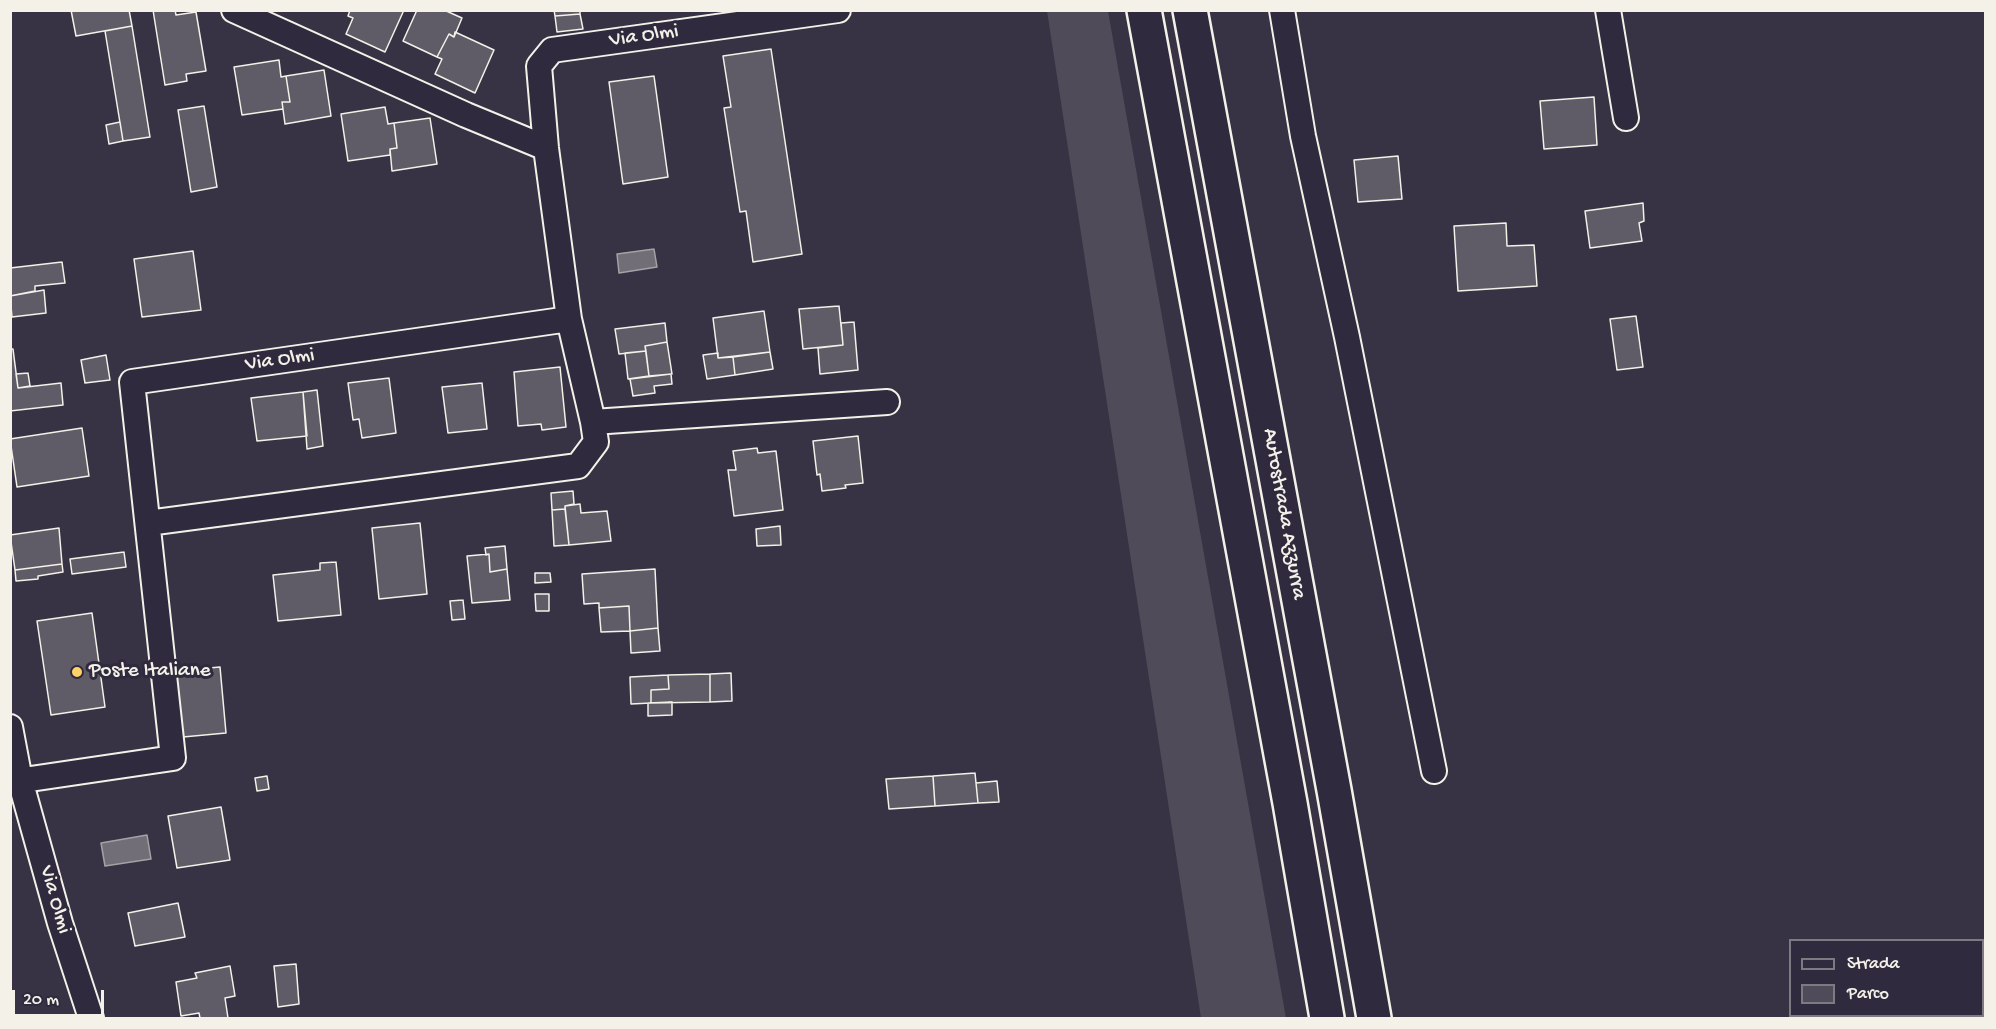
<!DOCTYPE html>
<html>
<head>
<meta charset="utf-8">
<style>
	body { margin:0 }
	#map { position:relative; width:1996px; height:1029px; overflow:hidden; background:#373244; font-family:"Gochi Hand",sans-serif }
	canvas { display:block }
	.frame { position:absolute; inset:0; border:12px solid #f4f1e8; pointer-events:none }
	.legend { position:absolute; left:1789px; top:939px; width:195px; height:78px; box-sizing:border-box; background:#2f2a3d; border:2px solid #7e7a81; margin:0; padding:8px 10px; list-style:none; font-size:18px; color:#f4f1e8 }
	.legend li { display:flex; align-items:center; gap:12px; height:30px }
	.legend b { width:30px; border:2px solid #7e7a81 }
	.scale { position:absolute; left:12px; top:990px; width:92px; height:27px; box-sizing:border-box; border:3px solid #f4f1e8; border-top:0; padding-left:8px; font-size:18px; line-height:21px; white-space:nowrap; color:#f4f1e8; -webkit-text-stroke:4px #2f2a3d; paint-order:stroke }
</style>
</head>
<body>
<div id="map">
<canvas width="1996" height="1029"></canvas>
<div class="frame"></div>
<ul class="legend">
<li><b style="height:8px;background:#2f2a3d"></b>Strada</li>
<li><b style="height:16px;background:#504b59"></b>Parco</li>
</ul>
<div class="scale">20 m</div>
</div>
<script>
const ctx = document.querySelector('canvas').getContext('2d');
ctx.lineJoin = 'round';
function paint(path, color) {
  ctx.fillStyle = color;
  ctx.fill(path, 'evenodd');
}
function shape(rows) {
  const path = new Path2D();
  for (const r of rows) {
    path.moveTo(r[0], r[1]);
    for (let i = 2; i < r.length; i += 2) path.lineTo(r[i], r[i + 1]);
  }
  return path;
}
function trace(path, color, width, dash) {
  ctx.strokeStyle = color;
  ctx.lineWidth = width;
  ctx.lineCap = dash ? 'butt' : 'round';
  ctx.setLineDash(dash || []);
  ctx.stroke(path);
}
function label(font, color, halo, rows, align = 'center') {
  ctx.font = font + ' "Gochi Hand",sans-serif';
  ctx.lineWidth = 6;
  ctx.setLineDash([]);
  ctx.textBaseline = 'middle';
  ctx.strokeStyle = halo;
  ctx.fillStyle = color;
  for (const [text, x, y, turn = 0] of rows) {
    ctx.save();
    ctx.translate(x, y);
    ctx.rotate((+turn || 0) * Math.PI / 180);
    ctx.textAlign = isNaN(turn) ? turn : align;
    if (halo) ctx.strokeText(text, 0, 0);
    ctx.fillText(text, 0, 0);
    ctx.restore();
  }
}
paint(shape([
	[1047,11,1108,11,1286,1018,1201,1018]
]), '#504b59');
const water = shape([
	[654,249,657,267,619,273,617,254,654,249],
	[147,835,151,859,105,866,101,843,147,835]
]);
paint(water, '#726e77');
trace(water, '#a6a2a4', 1.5);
const building = shape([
	[71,10,129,10,132,26,76,36,71,10],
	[153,10,175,10,176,15,196,12,206,71,186,74,187,81,165,85,153,10],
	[350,10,404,10,385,52,346,34,353,18,348,16,350,10],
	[417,10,444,10,462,18,454,37,449,34,437,57,403,41,417,10],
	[554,10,580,10,580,14,555,16,554,10],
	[580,14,583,29,557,32,555,16,580,14],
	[132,26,150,137,123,141,105,31,132,26],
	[455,32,494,50,475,93,435,74,442,59,437,57,449,34,454,37,455,32],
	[771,49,802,254,753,262,746,211,740,212,724,108,731,107,723,56,771,49],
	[279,60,281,77,286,76,290,102,282,102,283,109,242,115,234,67,279,60],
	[324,70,331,116,285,124,282,102,290,102,286,76,324,70],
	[654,76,668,177,623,184,609,82,654,76],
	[1594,97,1597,145,1544,149,1540,101,1594,97],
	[204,106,217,187,191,192,178,110,204,106],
	[385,107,388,124,394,123,397,148,390,149,390,155,348,161,341,114,385,107],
	[430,118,437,164,392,171,390,149,397,148,394,123,430,118],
	[120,122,123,141,109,144,106,125,120,122],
	[1398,156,1402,199,1358,202,1354,160,1398,156],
	[1643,203,1644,221,1639,223,1642,241,1590,248,1585,211,1643,203],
	[1506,223,1507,246,1534,245,1537,286,1458,291,1454,226,1506,223],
	[193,251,201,310,142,317,134,259,193,251],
	[62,262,65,283,35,286,35,291,10,296,10,268,62,262],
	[44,290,46,313,12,317,10,296,44,290],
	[839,306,843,345,803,349,799,309,839,306],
	[764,311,770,352,718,358,713,318,764,311],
	[1636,316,1643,367,1617,370,1610,319,1636,316],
	[854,322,858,370,820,374,818,348,843,345,841,323,854,322],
	[665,323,667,342,645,346,646,351,619,354,615,329,665,323],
	[667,342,672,374,649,376,645,346,667,342],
	[10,349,13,349,18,388,61,383,63,405,10,411,10,349],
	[646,351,649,376,628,379,625,353,646,351],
	[770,352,773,369,735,375,733,357,770,352],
	[718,353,718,358,733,357,735,375,707,379,703,355,718,353],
	[106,355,110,380,85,383,81,360,106,355],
	[560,367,566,427,542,430,541,424,518,426,514,372,560,367],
	[28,373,30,386,18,388,16,374,28,373],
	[671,374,672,384,654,386,655,393,633,396,630,379,671,374],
	[389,378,396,433,362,438,359,419,353,420,348,383,389,378],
	[482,383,487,429,448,433,442,387,482,383],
	[317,390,323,446,307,449,303,392,317,390],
	[303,392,307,436,257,441,251,398,303,392],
	[82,428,89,476,17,487,10,439,82,428],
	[858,436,863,483,845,485,846,488,822,491,820,474,817,475,813,441,858,436],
	[757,448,758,453,776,451,783,510,734,516,728,470,736,470,733,451,757,448],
	[573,491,574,504,565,506,565,509,552,510,551,493,573,491],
	[580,504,581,513,607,511,611,541,569,545,565,506,580,504],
	[565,509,569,545,554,546,552,510,565,509],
	[420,523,427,594,379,599,372,528,420,523],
	[780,526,781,545,757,546,756,529,780,526],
	[59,528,62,564,15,570,10,535,59,528],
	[505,546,507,569,490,572,489,554,486,555,485,548,505,546],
	[124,552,126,567,72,574,70,559,124,552],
	[489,554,490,572,507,569,510,600,472,603,467,556,489,554],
	[336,562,341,615,278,621,273,575,320,570,320,563,336,562],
	[62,564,63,572,38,576,38,579,16,581,15,570,62,564],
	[655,569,658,628,630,631,629,606,599,608,599,603,584,604,582,574,655,569],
	[535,573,550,573,551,582,535,583,535,573],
	[535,594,549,594,549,611,536,611,535,594],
	[463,600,465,619,452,620,450,601,463,600],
	[629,606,630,631,601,632,599,608,629,606],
	[92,613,105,707,51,715,37,621,92,613],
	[658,628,660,651,631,653,630,631,658,628],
	[220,667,226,733,183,737,176,671,220,667],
	[731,673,732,701,710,702,710,674,731,673],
	[710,674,710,702,651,703,651,690,669,689,668,675,710,674],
	[668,675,669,689,651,690,651,703,631,704,630,677,668,675],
	[672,702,672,715,648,716,648,703,672,702],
	[975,773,978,803,935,806,933,776,975,773],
	[267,776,269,789,257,791,255,778,267,776],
	[933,776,935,806,889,809,886,779,933,776],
	[997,781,999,802,978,803,976,783,997,781],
	[221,807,230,860,177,868,168,816,221,807],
	[178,903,185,937,135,946,128,913,178,903],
	[296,964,299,1004,278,1007,274,966,296,964],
	[230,966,235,996,225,998,228,1018,200,1018,199,1013,181,1016,176,982,197,978,195,973,230,966]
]);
paint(building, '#5f5c67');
trace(building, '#f4f1e8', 1.5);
const minor = shape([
	[234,10,466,115,546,148],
	[1282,10,1303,136,1347,337,1434,771],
	[1608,10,1626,118],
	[569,319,546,148,539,66,552,50,838,10],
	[593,422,887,402],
	[10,727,20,780,60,923,91,1018],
	[10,782,173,758,132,382,569,319,593,422,596,442,578,466,148,523]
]);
const motorway = shape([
	[1144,10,1290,803,1327,1018],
	[1190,10,1334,790,1374,1018]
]);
trace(minor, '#f4f1e8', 28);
trace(motorway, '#f4f1e8', 38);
trace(minor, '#2f2a3d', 24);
trace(motorway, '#2f2a3d', 33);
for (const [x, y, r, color] of [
	[77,672,6,"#ffd166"]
]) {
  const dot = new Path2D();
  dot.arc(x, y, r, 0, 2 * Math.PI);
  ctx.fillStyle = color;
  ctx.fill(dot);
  trace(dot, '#2f2a3d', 2);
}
label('21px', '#f4f1e8', '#2f2a3d', [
	["Via Olmi",644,37,-8],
	["Via Olmi",280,361,-8],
	["Autostrada Azzurra",1283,514,80],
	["Via Olmi",54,900,74]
]);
label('21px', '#f4f1e8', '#2f2a3d', [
	["Poste Italiane",89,672]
], 'left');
</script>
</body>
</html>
